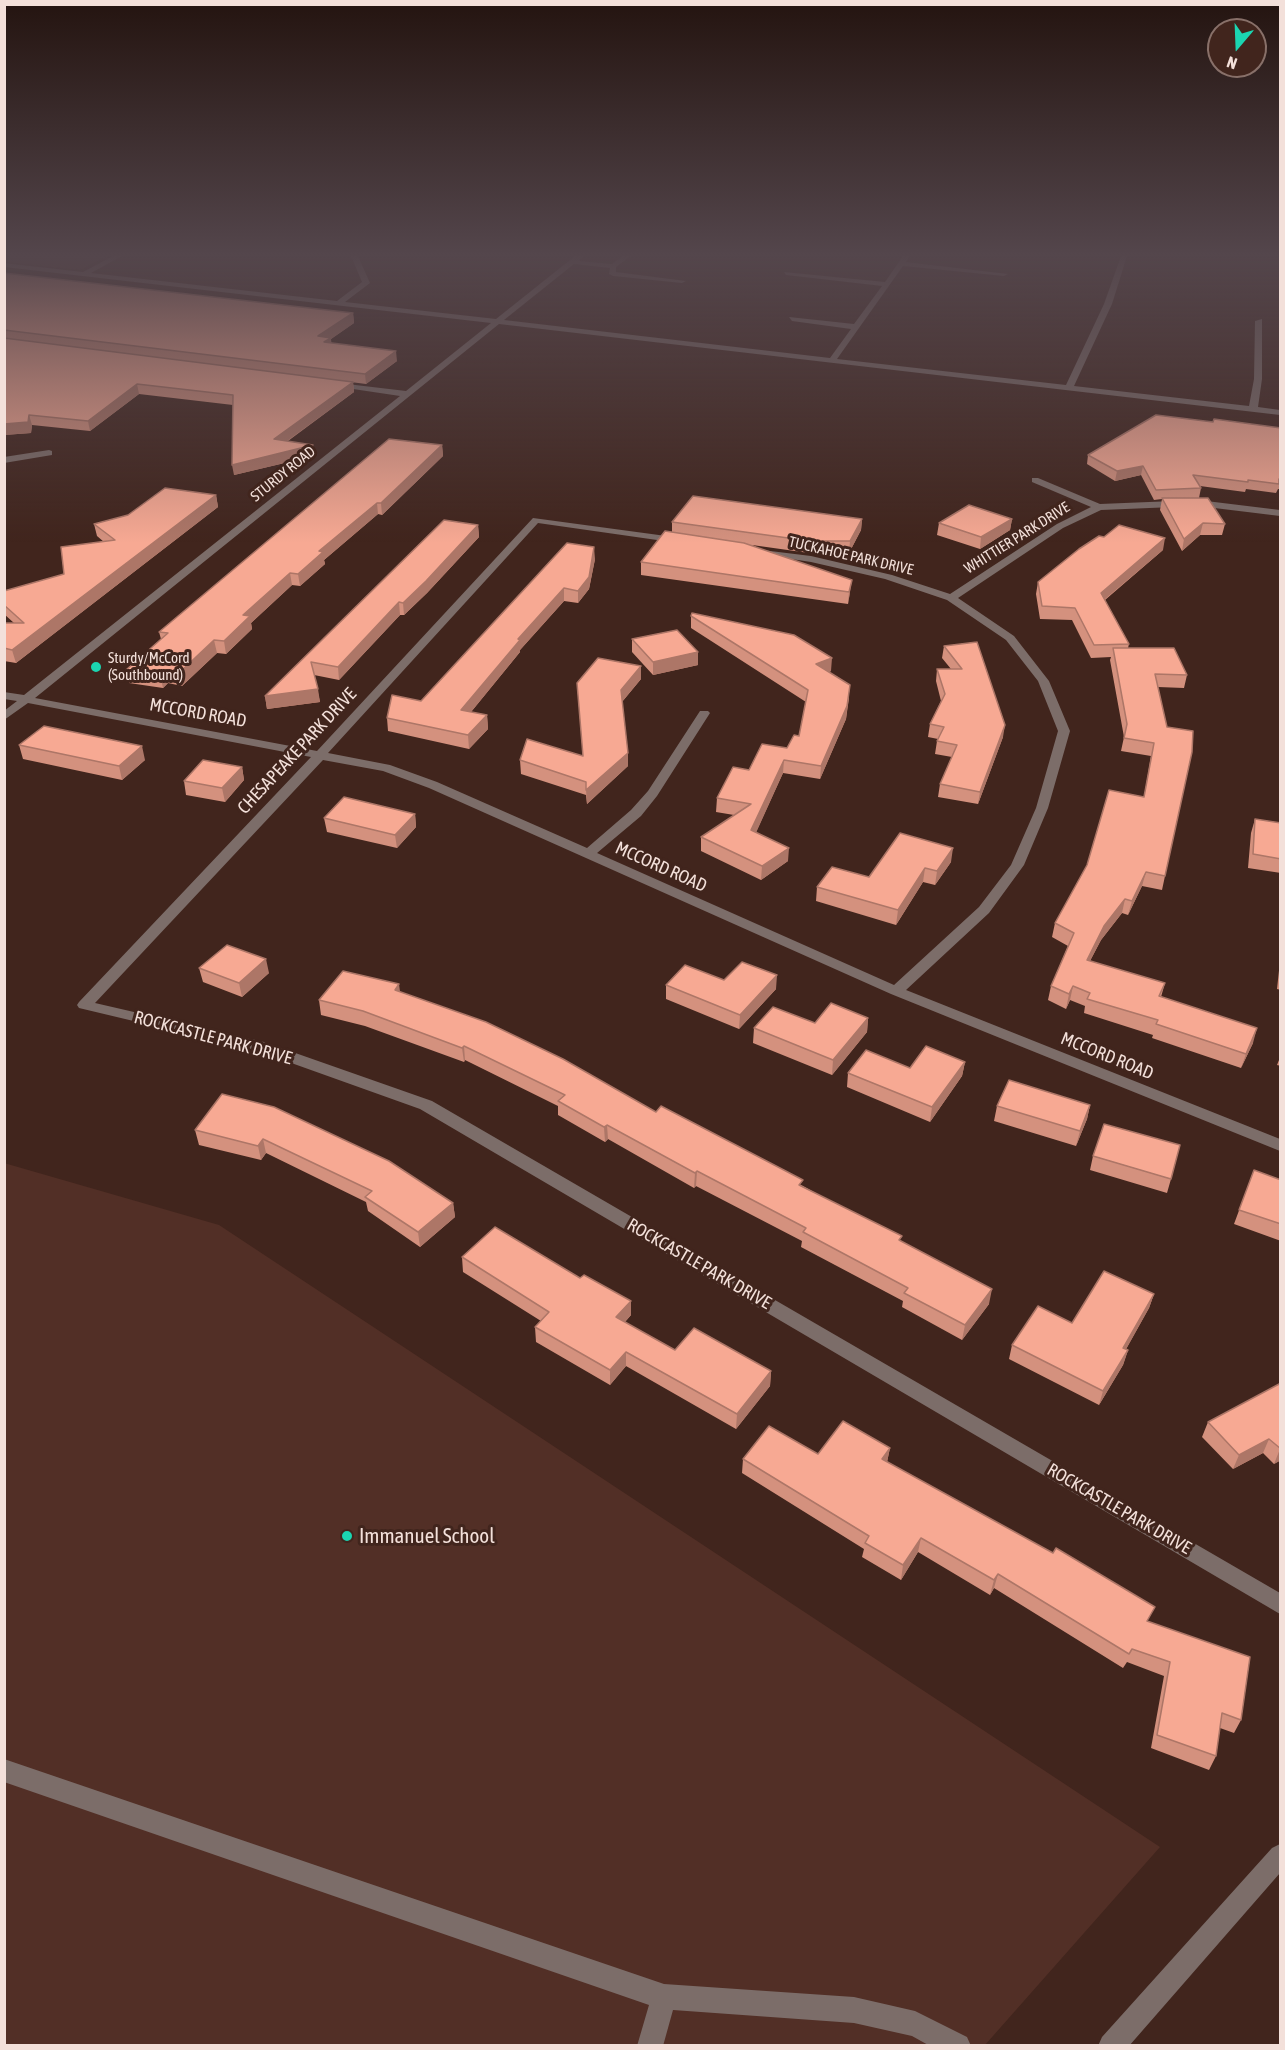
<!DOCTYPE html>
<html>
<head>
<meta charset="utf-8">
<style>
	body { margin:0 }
	#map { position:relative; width:1285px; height:2050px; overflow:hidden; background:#41251d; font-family:"Asap Condensed",sans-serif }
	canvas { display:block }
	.frame { position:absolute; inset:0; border:6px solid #f3e0da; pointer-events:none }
	.north { position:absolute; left:1207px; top:18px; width:60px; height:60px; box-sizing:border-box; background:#41251d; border:2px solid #887069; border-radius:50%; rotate:199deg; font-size:16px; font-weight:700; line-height:24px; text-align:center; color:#f3e0da }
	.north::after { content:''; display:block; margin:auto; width:21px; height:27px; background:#1bd5b1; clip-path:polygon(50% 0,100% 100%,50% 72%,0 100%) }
</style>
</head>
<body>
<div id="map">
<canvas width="1285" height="2050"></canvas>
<div class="frame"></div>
<div class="north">N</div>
</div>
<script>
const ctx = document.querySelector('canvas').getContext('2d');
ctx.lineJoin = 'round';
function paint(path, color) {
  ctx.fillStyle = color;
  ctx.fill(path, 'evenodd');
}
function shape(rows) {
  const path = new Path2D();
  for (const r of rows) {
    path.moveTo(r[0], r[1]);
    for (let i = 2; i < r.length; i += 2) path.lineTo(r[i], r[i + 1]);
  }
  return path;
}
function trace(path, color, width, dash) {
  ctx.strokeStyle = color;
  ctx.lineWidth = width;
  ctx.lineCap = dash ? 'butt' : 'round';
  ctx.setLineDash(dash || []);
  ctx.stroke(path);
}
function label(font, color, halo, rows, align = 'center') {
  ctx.font = font + ' "Asap Condensed",sans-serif';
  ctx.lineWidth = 6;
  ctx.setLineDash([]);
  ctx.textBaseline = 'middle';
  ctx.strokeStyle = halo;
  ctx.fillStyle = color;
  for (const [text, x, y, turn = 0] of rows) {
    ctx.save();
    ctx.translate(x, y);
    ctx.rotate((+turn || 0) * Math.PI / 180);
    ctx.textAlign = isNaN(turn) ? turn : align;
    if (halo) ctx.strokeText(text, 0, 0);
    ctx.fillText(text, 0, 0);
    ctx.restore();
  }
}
paint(shape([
	[5,256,108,256,80,270,5,262],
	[4,1163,219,1225,1160,1847,985,2045,5,2045]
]), '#522f26');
paint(shape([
	[113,256,122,256,91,273,337,301,362,282,351,256,358,256,370,283,345,302,496,319,575,256,583,256,579,261,612,264,623,256,631,256,616,267,616,272,686,281,682,283,613,276,609,274,610,268,574,264,504,320,830,358,851,329,792,321,789,317,854,324,882,286,786,275,784,272,885,282,903,256,910,256,906,262,1008,274,1004,276,903,266,837,359,1066,385,1104,304,1121,256,1127,256,1112,304,1074,386,1249,406,1254,379,1255,321,1262,319,1262,379,1258,407,1280,410,1280,415,499,324,35,698,317,751,533,518,681,538,683,540,678,543,538,523,328,753,390,765,437,782,587,848,631,810,648,791,700,711,708,711,710,713,657,796,641,816,597,853,894,985,979,907,1011,865,1036,808,1058,731,1038,681,1006,640,947,600,885,579,811,562,758,554,753,551,754,549,811,556,892,575,950,594,1057,524,1091,507,1032,482,1032,478,1038,478,1100,504,1198,500,1280,510,1280,516,1198,506,1101,510,1063,528,958,598,1014,636,1049,681,1070,731,1048,808,1024,865,989,913,906,990,1280,1139,1280,1151,891,994,429,788,383,771,323,760,95,1003,264,1042,432,1101,1280,1593,1280,1614,420,1109,255,1050,79,1008,77,1005,79,1002,311,757,28,703,4,720,4,711,17,701,4,699,4,692,24,695,400,396,333,386,329,384,330,382,406,391,491,323,4,267,4,263,83,272,113,256],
	[49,450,52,451,52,455,4,463,4,457,49,450],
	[4,1759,664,1984,854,1997,915,2011,967,2037,971,2046,930,2046,912,2036,854,2023,673,2010,663,2046,637,2046,649,2005,4,1782,4,1759],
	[1280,1844,1280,1873,1129,2046,1098,2046,1102,2037,1272,1848,1280,1844]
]), '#7c6d69');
paint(shape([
	[4,273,353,313,354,323,331,339,331,343,397,361,366,384,343,381,353,382,354,392,288,441,314,456,234,475,233,405,139,394,90,431,32,425,31,433,4,435],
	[1213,422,1281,428,1281,489,1278,489,1276,493,1246,489,1245,492,1200,486,1201,488,1199,498,1225,524,1222,535,1200,535,1182,551,1160,510,1162,499,1154,500,1141,475,1115,481,1087,464,1088,455],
	[442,445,443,456,382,515,378,514,324,560,325,564,300,586,292,585,251,623,252,629,226,654,217,653,182,686,168,683,163,688,129,683,126,670,161,639,159,632],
	[216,495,218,507,16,663,4,661,4,623,14,623,4,614,4,591,64,574,104,542,97,536,94,524],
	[862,519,861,530,849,553,809,553,752,545,850,592,848,604,641,575,641,562,672,532,672,522],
	[1012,519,1010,530,980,549,937,535,939,523],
	[478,525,479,537,427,593,404,615,400,615,339,680,314,675,320,702,267,709,265,696],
	[1163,550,1105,600,1129,644,1128,648,1187,675,1184,688,1158,687,1165,876,1162,890,1142,886,1128,915,1122,913,1101,940,1090,961,1165,983,1161,997,1253,1043,1241,1068,1152,1038,1153,1035,1084,1013,1085,1006,1070,1000,1066,1009,1048,1000,1051,986,1068,946,1052,937,1055,923,1144,797,1151,756,1121,751,1124,737,1110,660,1111,657,1091,658,1072,620,1040,619,1036,594,1038,582],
	[595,559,589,589,578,603,564,601,520,650,520,652,471,712,487,715,488,729,469,749,388,731,387,718,421,701],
	[691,616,831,671,829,672,849,698,846,719,820,779,783,773,756,832,788,861,761,880,701,851,701,837,734,815,716,812,717,798,749,770,787,748,799,736,806,702,691,628],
	[632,639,698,665,653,675,632,652],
	[977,642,1003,737,978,804,938,797,940,784,952,757,935,754,937,741,938,739,928,737,930,724,941,701,936,681,937,669,951,669,942,658,944,646],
	[641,666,641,679,622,702,628,766,587,804,586,795,521,774,520,760,583,756,577,683],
	[19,745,145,760,122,780,23,759],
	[242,767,244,780,225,802,186,795,184,781],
	[415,814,416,827,397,848,327,832,324,818],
	[1255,819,1281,823,1281,873,1248,868,1251,833],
	[951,862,935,885,923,882,896,925,816,901,817,887],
	[1281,952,1281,990,1277,989],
	[199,968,269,973,242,997,203,982],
	[666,985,776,989,739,1029,666,999],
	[400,992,656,1112,803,1186,901,1241,989,1304,962,1340,902,1307,903,1301,801,1247,802,1241,696,1186,694,1188,608,1139,605,1142,558,1115,558,1106,465,1060,464,1062,365,1026,321,1015,319,1000],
	[868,1018,867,1032,832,1075,753,1043,754,1028],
	[1281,1055,1281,1066,1277,1065],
	[965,1062,962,1076,930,1122,847,1087,848,1073,910,1068],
	[222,1094,453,1203,455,1217,420,1247,368,1211,366,1202,266,1153,261,1160,199,1145,195,1130],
	[1090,1105,1087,1119,1076,1146,994,1121,997,1106],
	[1093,1156,1171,1179,1167,1193,1090,1170],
	[1254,1170,1281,1180,1281,1241,1234,1224],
	[462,1257,580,1278,631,1301,631,1315,625,1322,675,1350,771,1371,770,1386,736,1429,626,1366,610,1385,536,1342,535,1327,541,1321,463,1272],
	[1154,1294,1149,1308,1126,1349,1128,1350,1123,1365,1099,1405,1009,1359,1012,1345],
	[1281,1383,1281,1460,1274,1464,1263,1453,1233,1469,1202,1437,1208,1422],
	[890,1448,887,1462,1149,1622,1241,1720,1234,1733,1220,1728,1216,1756,1209,1770,1151,1748,1164,1676,1127,1662,1123,1668,994,1588,990,1595,918,1552,901,1580,862,1557,864,1549,742,1473,743,1459,818,1454]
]), '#d4917e');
paint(shape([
	[353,313,354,323,331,339,332,348,325,352,318,336],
	[396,351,397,361,366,384,365,374],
	[353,382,354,392,276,449,274,439],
	[137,384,139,394,90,431,88,421],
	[29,415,32,425,31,433,4,435,4,424],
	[313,445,314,456,234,475,232,465],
	[442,445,443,456,382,515,381,503],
	[1143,466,1141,475,1115,481,1117,471],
	[216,495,218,507,16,663,12,650],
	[377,503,378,514,324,560,325,564,300,586,298,574,319,551],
	[862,519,861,530,849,553,850,541],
	[1012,519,1010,530,980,549,981,537],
	[1203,523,1200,535,1182,551,1184,539],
	[478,525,479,537,427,593,404,615,403,603],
	[1165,538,1163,550,1098,605,1101,593],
	[594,547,595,559,589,589,578,603,578,591],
	[290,573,292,585,251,623,252,629,226,654,224,641,243,615],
	[852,580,848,604,849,592],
	[564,588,564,601,520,650,520,652,462,723,461,710,518,639],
	[399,602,400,615,339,680,338,667],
	[214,640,217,653,182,686,179,673],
	[698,652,698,665,653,675,653,662],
	[832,658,831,671,815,677,816,664],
	[641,666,641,679,621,703,621,690],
	[165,670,168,683,163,688,160,675],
	[850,685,846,719,820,779,821,766],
	[318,689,320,702,267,709,265,696],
	[487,715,488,729,469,749,468,735],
	[1005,725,1003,737,978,804,980,792],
	[142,746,145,760,122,780,119,766],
	[628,753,628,766,587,804,586,790],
	[784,760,783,773,751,844,751,830],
	[242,767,244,780,225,802,222,788],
	[415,814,416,827,397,848,395,835],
	[789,848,788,861,761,880,762,866],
	[953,848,951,862,935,885,937,871],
	[925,868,923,882,896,925,898,910],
	[1146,872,1142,886,1128,915,1132,901],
	[1125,899,1122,913,1101,940,1083,974,1087,960,1104,926],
	[266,959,269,973,242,997,239,983],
	[777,975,776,989,739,1029,740,1015],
	[399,984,401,999,395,990],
	[1073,986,1070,1000,1066,1009,1069,994],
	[868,1018,867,1032,832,1075,833,1060],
	[1257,1028,1253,1043,1241,1068,1246,1054],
	[464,1046,465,1060,464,1062,462,1048],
	[965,1062,962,1076,930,1122,932,1107],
	[1090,1105,1087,1119,1076,1146,1080,1131],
	[607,1125,608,1139,605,1142,604,1127],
	[263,1139,266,1153,261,1160,258,1146],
	[697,1171,696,1186,694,1188,695,1173],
	[453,1203,455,1217,420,1247,418,1232],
	[992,1289,989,1304,962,1340,965,1325],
	[1154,1294,1149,1308,1119,1362,1123,1348],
	[631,1301,631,1315,616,1332,616,1317],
	[1128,1350,1123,1365,1099,1405,1103,1391],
	[626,1352,626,1366,610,1385,610,1370],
	[771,1371,770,1386,736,1429,737,1414],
	[1269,1439,1263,1453,1233,1469,1239,1455],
	[890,1448,887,1462,882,1459],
	[1280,1449,1281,1460,1274,1464],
	[921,1538,918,1552,901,1580,903,1565],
	[998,1574,994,1588,990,1595,994,1580]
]), '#ad7667');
const building = shape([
	[4,273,353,313,318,336,331,338,324,342,396,351,365,374,4,330,4,273],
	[4,338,353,382,274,439,313,445,232,465,233,395,137,384,88,421,29,415,28,422,4,424,4,338],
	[1156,415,1213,422,1214,419,1281,428,1281,479,1279,479,1279,484,1248,480,1248,482,1193,475,1201,488,1156,490,1143,466,1117,471,1088,455,1156,415],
	[389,439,442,445,381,503,377,503,319,551,323,552,298,574,290,573,243,615,250,616,224,641,214,640,179,673,165,670,160,675,126,670,168,633,159,632,389,439],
	[165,488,216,495,12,650,4,648,4,623,24,623,4,605,4,591,64,574,61,547,115,540,94,524,128,515,165,488],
	[693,496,862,519,850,541,810,541,672,522,693,496],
	[1162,498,1208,498,1225,524,1203,523,1184,539,1162,498],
	[969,505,1012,519,981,537,939,523,969,505],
	[444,520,478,525,426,581,403,603,399,602,338,667,311,662,318,689,265,696,444,520],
	[1119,525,1165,538,1101,593,1129,644,1094,645,1075,608,1042,606,1038,582,1079,549,1099,536,1104,537,1119,525],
	[665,531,744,543,852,580,849,592,641,562,665,531],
	[567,543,594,547,589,577,578,591,564,588,518,639,520,640,461,710,487,715,468,735,387,718,392,695,421,701,567,543],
	[692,613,794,635,832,658,816,664,850,685,847,706,821,766,784,760,751,830,789,848,762,866,701,837,751,804,717,798,733,767,749,770,762,744,787,748,794,735,799,736,808,690,691,616,692,613],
	[677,630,698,652,653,662,632,639,677,630],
	[977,642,1005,725,980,792,940,784,957,745,937,741,944,727,930,724,945,694,937,669,962,669,944,646,977,642],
	[1113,648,1174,648,1187,675,1155,674,1167,727,1193,731,1192,752,1165,876,1146,872,1132,901,1125,899,1104,926,1087,960,1165,983,1159,996,1257,1028,1246,1054,1156,1024,1158,1020,1087,999,1090,993,1073,986,1069,994,1051,986,1074,933,1055,923,1087,865,1109,790,1144,797,1154,743,1124,738,1127,724,1113,648],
	[598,658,641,666,621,690,628,753,586,790,586,782,520,760,527,739,583,756,577,683,598,658],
	[44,726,142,746,119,766,19,745,44,726],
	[203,760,242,767,222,788,184,781,203,760],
	[344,797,415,814,395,835,324,818,344,797],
	[1255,819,1281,823,1281,859,1253,854,1255,819],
	[900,833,953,848,937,871,925,868,898,910,817,887,832,867,869,877,900,833],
	[227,945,266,959,239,983,199,968,227,945],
	[742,962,777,975,740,1015,666,985,685,965,724,980,742,962],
	[343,971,399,984,395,990,486,1022,563,1059,656,1112,661,1106,803,1180,799,1185,902,1236,899,1240,992,1289,965,1325,904,1293,908,1288,803,1232,806,1228,697,1171,695,1173,607,1125,604,1127,558,1101,565,1095,464,1046,462,1048,363,1011,319,1000,343,971],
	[831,1003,868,1018,833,1060,754,1028,773,1007,815,1023,831,1003],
	[926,1046,965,1062,932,1107,848,1073,866,1050,910,1068,926,1046],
	[1009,1080,1090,1105,1080,1131,997,1106,1009,1080],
	[222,1094,274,1107,389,1161,453,1203,418,1232,365,1197,372,1191,263,1139,258,1146,195,1130,222,1094],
	[1104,1124,1180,1145,1171,1179,1093,1156,1104,1124],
	[1254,1170,1281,1180,1281,1224,1239,1210,1254,1170],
	[495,1227,580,1278,584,1275,631,1301,616,1317,675,1350,694,1328,771,1371,737,1414,626,1352,610,1370,535,1327,549,1312,462,1257,495,1227],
	[1104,1271,1154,1294,1123,1348,1128,1350,1103,1391,1012,1345,1038,1306,1072,1323,1104,1271],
	[1281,1383,1281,1449,1269,1439,1239,1455,1208,1422,1281,1383],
	[843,1421,890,1448,882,1459,1053,1553,1056,1548,1155,1607,1147,1621,1250,1657,1241,1720,1222,1713,1216,1756,1157,1735,1170,1662,1132,1649,1129,1654,998,1574,994,1580,921,1538,903,1565,865,1543,869,1536,743,1459,769,1426,818,1454,843,1421]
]);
paint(building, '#f7a993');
trace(building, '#ad7667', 1.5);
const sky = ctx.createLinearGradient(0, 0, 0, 543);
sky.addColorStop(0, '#241410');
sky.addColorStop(0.47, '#54464c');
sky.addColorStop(1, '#54464c00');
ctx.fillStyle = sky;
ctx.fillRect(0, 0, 1285, 543);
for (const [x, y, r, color] of [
	[96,667,6,"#1bd5b1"],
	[347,1536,6,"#1bd5b1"]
]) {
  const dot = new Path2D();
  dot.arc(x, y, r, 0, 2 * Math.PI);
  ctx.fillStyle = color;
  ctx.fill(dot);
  trace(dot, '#41251d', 2);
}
label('15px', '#f3e0da', '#41251d', [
	["STURDY ROAD",283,474,-39],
	["WHITTIER PARK DRIVE",1017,538,-32],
	["TUCKAHOE PARK DRIVE",851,556,13]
]);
label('15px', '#f3e0da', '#41251d', [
	["Sturdy/McCord",108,658],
	["(Southbound)",108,675]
], 'left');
label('18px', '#f3e0da', '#41251d', [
	["MCCORD ROAD",198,713,10],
	["CHESAPEAKE PARK DRIVE",297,751,-47],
	["MCCORD ROAD",661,867,24],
	["ROCKCASTLE PARK DRIVE",213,1038,15],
	["MCCORD ROAD",1107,1056,22],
	["ROCKCASTLE PARK DRIVE",699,1264,30],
	["ROCKCASTLE PARK DRIVE",1119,1509,30]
]);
label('21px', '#f3e0da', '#41251d', [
	["Immanuel School",359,1536]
], 'left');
</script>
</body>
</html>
